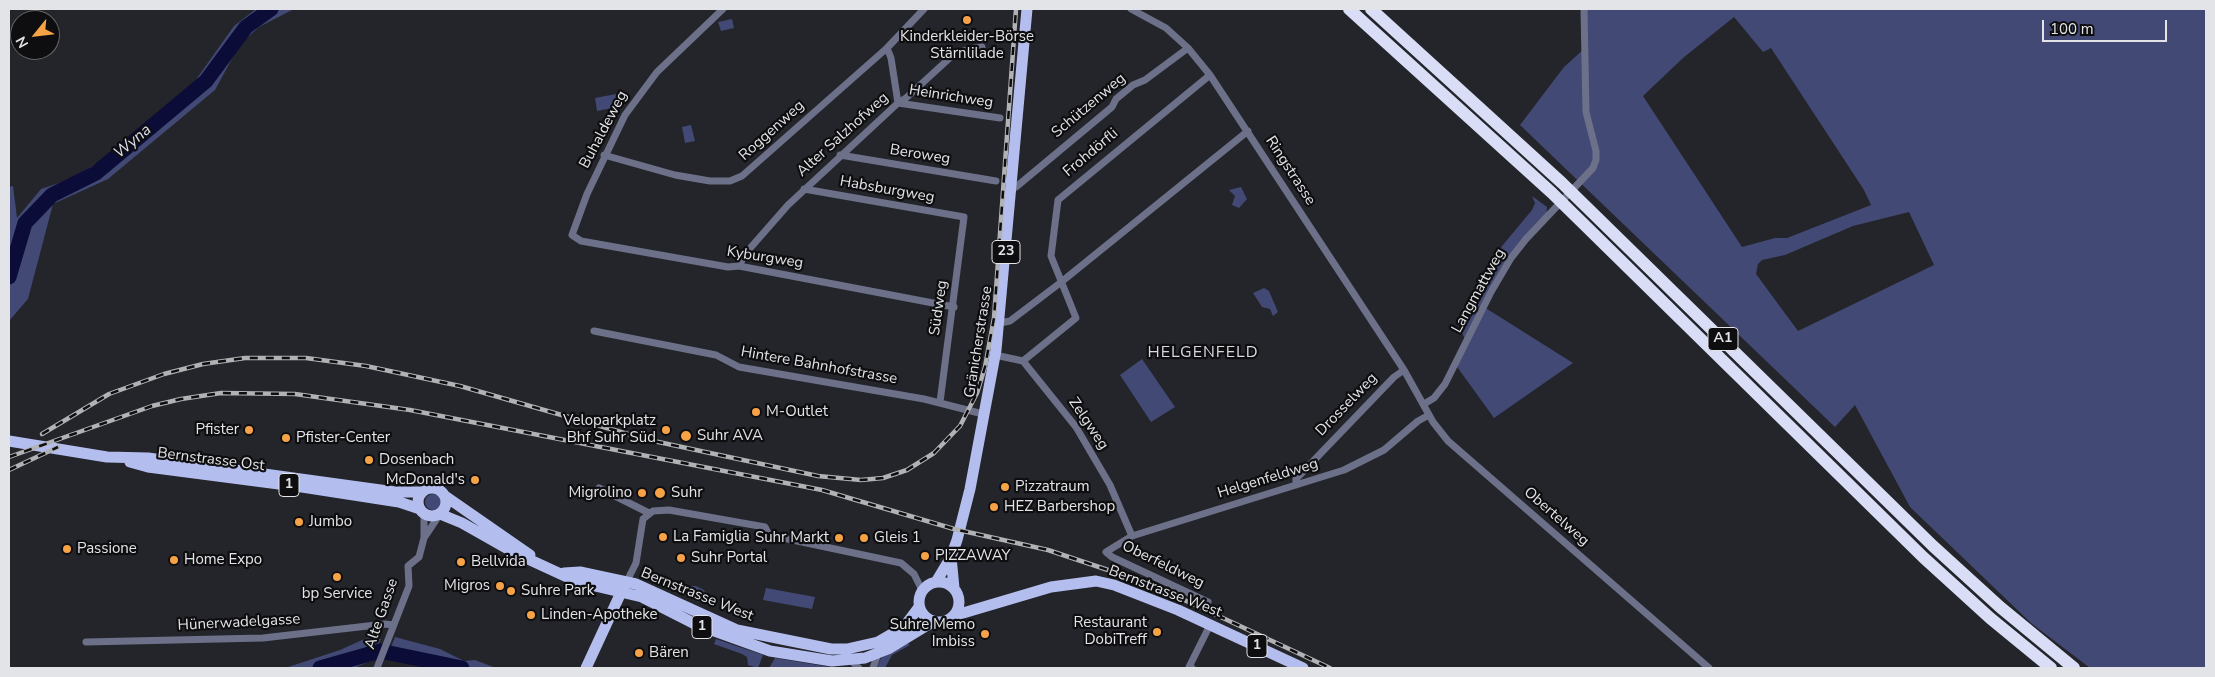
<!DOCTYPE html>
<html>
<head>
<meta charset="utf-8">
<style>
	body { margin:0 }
	#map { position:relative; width:2215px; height:677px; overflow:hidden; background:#24252a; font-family:"Nunito Sans",sans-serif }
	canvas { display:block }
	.frame { position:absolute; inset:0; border:10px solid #e3e4e7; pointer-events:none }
	.north { position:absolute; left:10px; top:10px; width:50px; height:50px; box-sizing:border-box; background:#0e0e10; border:1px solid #636466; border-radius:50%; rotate:241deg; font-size:14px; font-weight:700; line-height:20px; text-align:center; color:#e3e4e7 }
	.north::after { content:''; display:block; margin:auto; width:18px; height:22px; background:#f6a247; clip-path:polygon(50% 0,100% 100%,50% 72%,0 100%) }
	.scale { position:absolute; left:2042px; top:20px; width:125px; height:22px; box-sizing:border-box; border:2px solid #e3e4e7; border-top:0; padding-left:6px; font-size:15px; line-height:18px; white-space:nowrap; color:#e3e4e7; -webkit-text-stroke:4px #0e0e10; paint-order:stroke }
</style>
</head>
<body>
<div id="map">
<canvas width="2215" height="677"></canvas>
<div class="frame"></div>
<div class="north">N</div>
<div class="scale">100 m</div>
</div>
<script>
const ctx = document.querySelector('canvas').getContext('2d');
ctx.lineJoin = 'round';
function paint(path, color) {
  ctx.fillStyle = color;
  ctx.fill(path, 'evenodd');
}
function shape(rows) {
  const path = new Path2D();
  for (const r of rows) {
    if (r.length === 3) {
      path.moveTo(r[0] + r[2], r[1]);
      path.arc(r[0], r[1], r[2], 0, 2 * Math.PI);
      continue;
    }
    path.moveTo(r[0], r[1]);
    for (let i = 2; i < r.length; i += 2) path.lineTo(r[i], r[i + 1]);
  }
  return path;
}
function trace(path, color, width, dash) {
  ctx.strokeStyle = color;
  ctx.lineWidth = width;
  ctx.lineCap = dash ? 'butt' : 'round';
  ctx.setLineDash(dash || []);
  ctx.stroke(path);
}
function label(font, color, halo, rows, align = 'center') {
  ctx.font = font + ' "Nunito Sans",sans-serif';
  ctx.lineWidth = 4.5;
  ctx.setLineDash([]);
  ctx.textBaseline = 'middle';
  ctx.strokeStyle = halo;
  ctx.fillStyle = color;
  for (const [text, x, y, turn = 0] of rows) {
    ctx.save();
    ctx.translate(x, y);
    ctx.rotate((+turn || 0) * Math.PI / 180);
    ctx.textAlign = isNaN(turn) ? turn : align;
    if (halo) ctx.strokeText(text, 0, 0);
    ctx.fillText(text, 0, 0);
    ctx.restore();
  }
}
paint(shape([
	[256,9,294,9,259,27,240,44,215,90,108,179,53,204,28,299,9,321,9,187,13,186,17,218,41,189,68,180,108,157,193,84,234,26],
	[1584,9,2206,9,2206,668,2090,668,2031,623,1910,507,1855,405,1835,427,1520,125,1564,67,1585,48],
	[1734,17,1763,52,1771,48,1864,190,1871,205,1787,238,1775,238,1742,247,1643,96,1683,58],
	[1909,212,1934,265,1798,331,1756,274,1758,264,1762,260,1785,255,1853,226],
	[732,19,734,28,721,31,718,22],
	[616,94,618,107,597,111,595,98],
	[691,125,695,141,685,143,682,127],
	[1241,187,1247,199,1239,208,1232,205,1235,196,1229,190],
	[1532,196,1547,207,1546,219,1526,239,1484,307,1573,363,1494,418,1455,364,1466,341,1461,331,1467,316,1502,246,1532,210,1535,203],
	[1264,288,1269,291,1278,312,1273,316,1270,309,1262,307,1253,293],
	[1142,359,1175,407,1151,422,1120,375],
	[433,502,8],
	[688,586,696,586,704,590,706,595,705,600,698,602,686,596,683,590],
	[766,588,815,597,812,609,763,600],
	[371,636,381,639,371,661,356,667,341,668,285,668,340,650],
	[395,637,440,649,464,661,475,660,496,668,437,668,387,657],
	[716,639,763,655,758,668,748,665,747,657,742,654,714,644],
	[907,643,910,645,892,655,885,668,877,668,881,658],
	[775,658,830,667,831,668,769,668]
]), '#414974');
trace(shape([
	[9,277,25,223,52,195,96,173,206,81,246,27,271,9],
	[320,668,380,651,462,668]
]), '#0c0c39', 15);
trace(shape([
	[723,9,657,72,625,115,587,194,572,235,581,241,728,267,739,266,954,307],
	[1131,9,1166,28,1188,48,1210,75,1404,370,1433,422,1448,441,1709,668],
	[887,48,891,58,898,103],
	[898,103,1000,118],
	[604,155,675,175,710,181,730,181,742,176,887,48,924,9],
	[840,155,996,181],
	[1011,188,1016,187,1112,107,1116,99,1133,85,1145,80,1188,48],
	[804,189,964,217,940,402],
	[739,266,745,254,788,205,898,103,906,98,953,55,969,49,982,47],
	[1000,323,1010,321,1060,283,1248,131],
	[594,331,716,355,739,367,924,399,983,414],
	[995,355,1023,361,1076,427,1110,485,1132,536],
	[1023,361,1076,318,1051,256,1058,200,1210,75],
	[1424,404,1434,398,1445,384,1491,292,1511,258,1526,239,1593,168,1596,160,1596,151,1586,112,1584,9],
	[1296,485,1296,479,1394,377,1404,370],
	[599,488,649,513],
	[424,538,440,514],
	[626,583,636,563,643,519,653,511,669,510,765,527,769,535,901,563,914,574,922,590],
	[1208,602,1112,557,1106,552,1132,536,1344,470,1384,450,1418,421,1429,415],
	[86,642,263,638,385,624,393,625],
	[850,660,859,668],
	[377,668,409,586,408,566,419,557,424,538,424,513],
	[873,668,878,654],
	[1192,668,1189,667,1210,625]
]), '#6c7189', 7);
trace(shape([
	[9,441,107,457,148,458,395,492,422,492],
	[130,462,148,467,302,487,399,502,420,509],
	[432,502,14],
	[445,496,530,555],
	[440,514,462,523,515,553,578,582,642,597,695,624,770,651,832,661,865,658,888,649,934,621],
	[951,557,954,588],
	[564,573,580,572,636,584,737,630,831,649,847,649,878,642,904,627,919,607],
	[936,582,951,557,957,540,970,489,996,350,1027,9],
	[939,602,20],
	[953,616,1051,587,1096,581,1114,585,1178,610,1303,668],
	[586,668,624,586]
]), '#b3beef', 11);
trace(shape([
	[1349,9,1552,193,1923,557,1990,618,2051,668],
	[1371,9,1562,183,1933,546,2000,607,2074,668]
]), '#d9def6', 12);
const rail = shape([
	[42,434,109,394,164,374,203,364,245,358,306,358,366,366,460,386,649,440,818,476,861,480,883,478,907,470,934,453,960,426,977,393,985,367,994,318,1016,9],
	[9,457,152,406,181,399,221,393,295,394,410,410,822,490,954,529,1048,550,1150,584,1330,668],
	[9,470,58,447]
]);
trace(rail, '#b1b2b5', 4.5);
trace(rail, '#0e0e10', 2.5, [8]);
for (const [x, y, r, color] of [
	[967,20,5,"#f6a247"],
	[756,412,5,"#f6a247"],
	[249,430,5,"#f6a247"],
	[666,430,5,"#f6a247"],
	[686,436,6,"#f6a247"],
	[286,438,5,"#f6a247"],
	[369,460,5,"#f6a247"],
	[475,480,5,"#f6a247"],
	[1005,487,5,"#f6a247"],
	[642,493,5,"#f6a247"],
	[660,493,6,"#f6a247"],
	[994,507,5,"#f6a247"],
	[299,522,5,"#f6a247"],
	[663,537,5,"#f6a247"],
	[839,538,5,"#f6a247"],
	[864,538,5,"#f6a247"],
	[67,549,5,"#f6a247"],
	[925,556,5,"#f6a247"],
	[681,558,5,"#f6a247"],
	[174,560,5,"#f6a247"],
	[461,562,5,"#f6a247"],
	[337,577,5,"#f6a247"],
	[500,586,5,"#f6a247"],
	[511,591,5,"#f6a247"],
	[531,615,5,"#f6a247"],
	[1157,632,5,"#f6a247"],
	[985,634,5,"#f6a247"],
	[639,653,5,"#f6a247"]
]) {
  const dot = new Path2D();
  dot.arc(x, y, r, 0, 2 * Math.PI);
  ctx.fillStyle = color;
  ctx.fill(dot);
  trace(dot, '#0e0e10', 2);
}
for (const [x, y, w] of [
	[1006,252,28],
	[1723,339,30],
	[289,485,20],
	[702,627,20],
	[1257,646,20]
]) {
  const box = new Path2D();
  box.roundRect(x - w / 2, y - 11.5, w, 23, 4);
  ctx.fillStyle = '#0e0e10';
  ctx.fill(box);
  trace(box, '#e3e4e7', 1);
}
label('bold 14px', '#e3e4e7', null, [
	["23",1006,252],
	["A1",1723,339],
	["1",289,485],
	["1",702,627],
	["1",1257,646]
]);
label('15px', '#e3e4e7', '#0e0e10', [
	["Kinderkleider-Börse",967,37,"center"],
	["Stärnlilade",967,54,"center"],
	["M-Outlet",766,412],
	["Veloparkplatz",656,421,"right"],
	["Bhf Suhr Süd",656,438,"right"],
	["Pfister",239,430,"right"],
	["Suhr AVA",697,436],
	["Pfister-Center",296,438],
	["Dosenbach",379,460],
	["McDonald's",465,480,"right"],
	["Pizzatraum",1015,487],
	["Migrolino",632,493,"right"],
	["Suhr",671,493],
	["HEZ Barbershop",1004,507],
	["Jumbo",309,522],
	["La Famiglia",673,537],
	["Suhr Markt",829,538,"right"],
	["Gleis 1",874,538],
	["Passione",77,549],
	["PIZZAWAY",935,556],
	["Suhr Portal",691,558],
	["Home Expo",184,560],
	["Bellvida",471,562],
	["Migros",490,586,"right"],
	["Suhre Park",521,591],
	["bp Service",337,594,"center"],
	["Linden-Apotheke",541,615],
	["Restaurant",1147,623,"right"],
	["DobiTreff",1147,640,"right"],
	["Suhre Memo",975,625,"right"],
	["Imbiss",975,642,"right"],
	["Bären",649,653]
], 'left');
label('15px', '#e3e4e7', '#0e0e10', [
	["Heinrichweg",951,97,9],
	["Schützenweg",1089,106,-40],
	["Buhaldeweg",604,130,-62],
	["Roggenweg",772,131,-42],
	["Alter Salzhofweg",843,135,-42],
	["Frohdörfli",1091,153,-40],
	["Beroweg",920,155,9],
	["Ringstrasse",1290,171,57],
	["Habsburgweg",887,190,10],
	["Kyburgweg",765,258,9],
	["Langmattweg",1479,291,-61],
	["Südweg",939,308,-82],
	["Gränicherstrasse",979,342,-81],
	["Hintere Bahnhofstrasse",819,366,10],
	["Drosselweg",1347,405,-46],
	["Zelgweg",1088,424,56],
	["Bernstrasse Ost",211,460,7],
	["Helgenfeldweg",1268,479,-17],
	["Obertelweg",1556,517,41],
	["Oberfeldweg",1163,565,26],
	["Bernstrasse West",1165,592,21],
	["Bernstrasse West",697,595,22],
	["Alte Gasse",382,614,-71],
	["Hünerwadelgasse",239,623,-3]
]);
label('italic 16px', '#dce0f0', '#0e0e10', [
	["Wyna",133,142,-40]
]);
ctx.letterSpacing = '1px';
label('16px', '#d7d9df', '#0e0e10', [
	["HELGENFELD",1203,353]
]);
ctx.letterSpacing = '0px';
</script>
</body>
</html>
